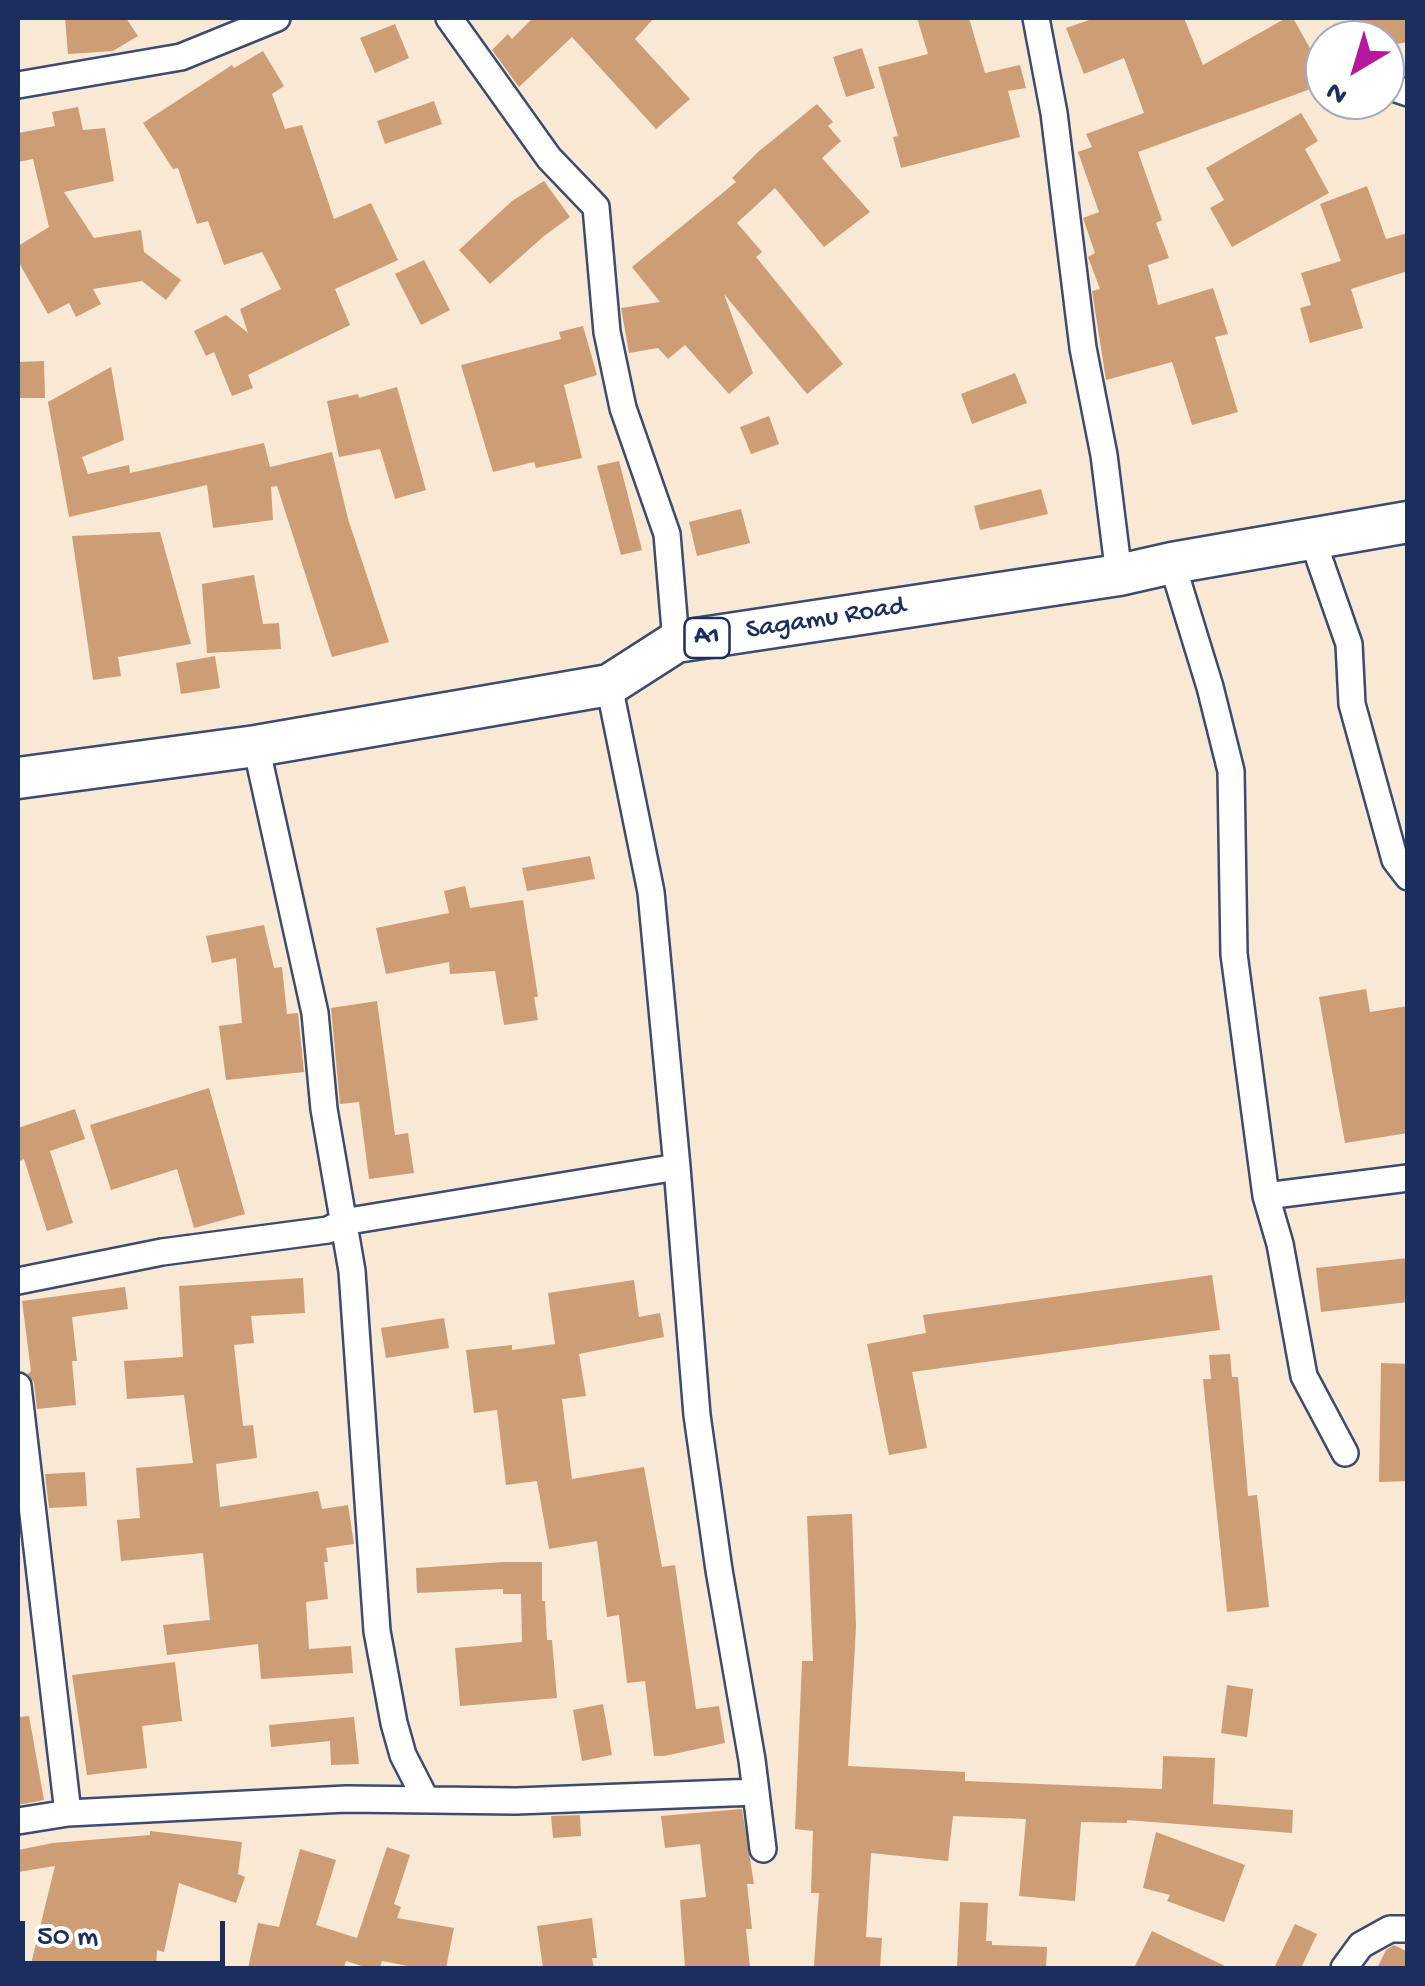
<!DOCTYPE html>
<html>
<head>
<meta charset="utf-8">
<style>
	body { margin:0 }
	#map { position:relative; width:1425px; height:1986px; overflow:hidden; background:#f8e8d4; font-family:"Gochi Hand",sans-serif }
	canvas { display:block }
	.frame { position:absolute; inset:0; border:20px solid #1b2f5e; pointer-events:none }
	.north { position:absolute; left:1305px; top:20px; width:100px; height:100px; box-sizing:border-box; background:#fff; border:2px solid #a4acbf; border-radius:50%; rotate:218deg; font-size:28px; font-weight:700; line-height:40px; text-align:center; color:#1b2f5e }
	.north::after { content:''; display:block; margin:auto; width:35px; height:45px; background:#b5179e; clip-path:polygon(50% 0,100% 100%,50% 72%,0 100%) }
	.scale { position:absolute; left:20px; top:1921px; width:205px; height:45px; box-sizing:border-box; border:5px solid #1b2f5e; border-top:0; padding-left:12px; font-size:30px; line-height:35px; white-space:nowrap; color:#1b2f5e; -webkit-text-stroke:8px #fff; paint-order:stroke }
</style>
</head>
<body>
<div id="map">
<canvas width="1425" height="1986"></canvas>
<div class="frame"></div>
<div class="north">N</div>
<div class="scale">50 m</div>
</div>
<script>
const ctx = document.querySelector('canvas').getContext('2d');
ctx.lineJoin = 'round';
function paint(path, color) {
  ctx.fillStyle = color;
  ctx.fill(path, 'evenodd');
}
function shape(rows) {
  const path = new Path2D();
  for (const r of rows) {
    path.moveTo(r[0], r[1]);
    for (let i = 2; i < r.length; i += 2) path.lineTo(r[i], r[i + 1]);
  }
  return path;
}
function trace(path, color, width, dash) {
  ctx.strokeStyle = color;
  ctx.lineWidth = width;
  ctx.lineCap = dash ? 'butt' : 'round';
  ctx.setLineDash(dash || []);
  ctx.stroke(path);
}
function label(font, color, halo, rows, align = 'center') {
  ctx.font = font + ' "Gochi Hand",sans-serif';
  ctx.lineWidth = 8;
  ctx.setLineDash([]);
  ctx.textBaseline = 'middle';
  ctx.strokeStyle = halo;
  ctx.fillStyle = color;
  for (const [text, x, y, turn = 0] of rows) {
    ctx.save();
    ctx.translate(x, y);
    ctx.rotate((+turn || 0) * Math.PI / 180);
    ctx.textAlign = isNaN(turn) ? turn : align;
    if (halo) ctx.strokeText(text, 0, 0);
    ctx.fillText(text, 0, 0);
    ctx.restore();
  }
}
paint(shape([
	[65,18,126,18,138,36,113,51,68,54],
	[533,18,654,18,635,39,690,99,656,129,572,37,519,87,492,50,508,34,512,39],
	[917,18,969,18,985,73,1020,65,1026,88,1008,91,1020,137,901,168,893,137,898,136,878,67,928,54],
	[1095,18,1184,18,1203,65,1286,18,1293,18,1316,59,1305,66,1316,87,1138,152,1162,220,1156,223,1169,258,1148,265,1158,305,1213,288,1228,334,1215,337,1238,412,1192,425,1172,362,1106,380,1092,291,1100,289,1088,257,1095,253,1083,218,1099,212,1078,152,1092,147,1086,134,1144,113,1124,58,1084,74,1066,28],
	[1351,18,1408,18,1408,42,1385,46,1385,40,1355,40],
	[395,24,409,58,375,73,360,38],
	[862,48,875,88,846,97,833,57],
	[263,51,284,86,272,94,285,129,302,125,334,219,371,203,398,260,335,289,350,325,248,375,253,388,232,396,214,352,206,356,194,331,226,315,248,333,240,309,281,289,262,252,224,265,208,221,197,224,178,168,173,169,143,123,232,65,234,68],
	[434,101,442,124,385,144,377,121],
	[817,104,833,122,828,126,841,141,822,158,870,212,824,247,775,188,737,223,762,252,756,257,843,364,807,394,724,294,753,373,729,394,685,345,668,359,658,348,629,353,621,308,660,302,632,267,736,182,732,178,758,152],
	[78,107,83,130,105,128,114,181,64,192,94,238,141,230,144,252,181,280,166,300,142,281,93,289,101,304,76,317,69,303,48,314,18,261,18,246,49,227,33,159,18,162,18,133,55,126,52,112],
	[1301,113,1318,141,1305,149,1329,193,1232,247,1210,208,1224,200,1206,168],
	[544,181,570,217,544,236,490,284,459,250,512,201],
	[1367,186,1386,239,1408,233,1408,271,1351,289,1363,328,1310,343,1300,308,1311,305,1301,273,1341,261,1320,204],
	[424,260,450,310,421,325,395,274],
	[583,326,597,375,564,385,582,458,536,468,534,462,493,472,461,365,561,339,559,332],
	[44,361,45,398,18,398,18,362],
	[111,367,124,440,82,457,88,474,129,465,130,473,264,443,270,467,332,452,348,519,389,642,332,657,277,486,271,487,273,520,213,528,207,485,69,517,48,402],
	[1015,373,1027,403,972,424,961,394],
	[397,387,426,490,395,499,380,449,339,457,327,401,358,394,359,398],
	[769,416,779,444,751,454,740,427],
	[619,461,642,550,621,555,597,466],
	[1041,489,1048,514,980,530,974,506],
	[741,509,750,543,697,556,689,522],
	[160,532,191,644,118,657,121,676,93,680,72,536],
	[254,575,263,624,279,623,281,649,207,653,202,584],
	[215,656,220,688,181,694,176,663],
	[590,856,595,879,527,891,522,868],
	[465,886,470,908,523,900,538,997,534,997,538,1020,504,1025,495,971,450,974,449,962,386,974,376,928,449,913,444,891],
	[264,925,274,968,282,967,287,1014,298,1013,304,1072,226,1080,219,1026,242,1023,236,958,212,963,206,936],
	[1366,989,1370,1012,1408,1006,1408,1133,1345,1143,1319,997],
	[377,1001,395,1135,408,1133,414,1173,369,1179,359,1102,340,1104,331,1008],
	[209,1088,245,1214,194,1228,177,1169,111,1190,90,1125],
	[75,1109,85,1139,50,1151,73,1223,47,1231,24,1159,18,1162,18,1128],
	[1408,1258,1408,1302,1321,1312,1316,1268],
	[1212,1275,1220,1330,912,1372,927,1448,889,1455,867,1344,926,1333,923,1315],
	[303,1278,305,1313,251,1316,254,1343,234,1345,243,1426,253,1425,257,1458,216,1464,220,1507,318,1491,322,1509,348,1505,354,1544,326,1548,328,1562,324,1562,328,1599,306,1602,309,1649,351,1646,353,1673,261,1679,258,1644,167,1655,163,1625,210,1620,203,1553,121,1561,117,1520,140,1518,136,1468,193,1463,184,1395,127,1399,124,1361,183,1357,179,1286],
	[634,1280,639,1317,660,1313,664,1337,579,1354,586,1396,562,1399,572,1479,644,1467,662,1567,675,1565,696,1709,719,1706,725,1743,664,1756,654,1756,645,1681,627,1683,619,1615,607,1617,597,1541,549,1549,537,1481,506,1485,497,1410,474,1413,466,1350,512,1345,512,1350,555,1344,548,1293],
	[125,1287,128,1309,72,1317,77,1361,72,1361,76,1405,37,1409,34,1383,28,1374,31,1371,22,1301],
	[444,1318,449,1348,386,1358,381,1328],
	[1230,1354,1232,1377,1238,1377,1248,1496,1257,1495,1269,1607,1227,1612,1203,1379,1211,1379,1209,1355],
	[1381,1363,1408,1364,1408,1481,1379,1482],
	[85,1472,87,1506,49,1508,45,1474],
	[852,1514,856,1627,848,1766,965,1772,965,1781,1162,1789,1163,1756,1215,1758,1213,1804,1293,1810,1292,1833,1127,1820,1127,1823,1081,1822,1075,1901,1019,1896,1026,1819,953,1816,948,1861,871,1853,866,1937,882,1938,880,1968,814,1966,819,1893,811,1893,813,1831,795,1829,802,1661,813,1661,807,1516],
	[503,1562,542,1562,542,1601,545,1601,547,1640,552,1640,557,1698,460,1706,455,1648,522,1642,521,1594,503,1594,503,1589,417,1593,416,1568],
	[175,1662,182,1721,142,1726,147,1768,87,1775,72,1675],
	[1227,1685,1253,1689,1247,1737,1221,1733],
	[603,1704,612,1755,582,1761,573,1710],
	[29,1716,44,1800,18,1805,18,1717],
	[354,1717,359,1764,331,1765,330,1741,271,1747,269,1725],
	[742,1809,754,1884,747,1884,752,1929,746,1929,750,1968,685,1968,680,1900,706,1897,700,1844,665,1848,661,1816],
	[580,1815,581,1836,553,1838,551,1816],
	[150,1831,242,1842,238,1874,245,1877,236,1903,179,1883,164,1952,157,1950,156,1968,30,1968,55,1866,18,1872,18,1850,53,1843,150,1835],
	[1156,1832,1245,1865,1224,1922,1167,1901,1170,1895,1143,1888],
	[387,1847,410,1855,394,1904,401,1907,397,1918,454,1928,446,1968,418,1968,382,1961,380,1968,368,1968,346,1961,344,1968,248,1968,258,1923,279,1927,300,1849,336,1860,316,1925,357,1938],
	[960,1902,988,1903,986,1941,992,1941,992,1945,1047,1947,1046,1968,957,1968],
	[592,1918,597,1958,592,1958,594,1968,543,1968,537,1926],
	[1295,1924,1317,1934,1301,1968,1274,1968],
	[1152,1931,1229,1968,1134,1968],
	[1394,1945,1408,1952,1408,1968,1377,1968,1386,1950]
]), '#cd9d76');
const minor = shape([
	[449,18,549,158,596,207,607,332,623,408,667,534,676,642],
	[1036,18,1054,113,1083,348,1104,455,1119,575],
	[18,85,181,57,277,18],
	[1399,90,1408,93],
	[1313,541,1349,644,1352,704,1395,860,1408,877],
	[1172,563,1210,687,1231,771,1234,954,1266,1196,1280,1244,1304,1376,1345,1453],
	[609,685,651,892,677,1167,697,1415,719,1570,752,1760,763,1849],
	[256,746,315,1013,324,1109,352,1271,377,1631,394,1723,403,1755,425,1798],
	[1266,1196,1408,1178],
	[18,1281,162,1252,328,1230,343,1222,677,1167],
	[18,1386,68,1813],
	[18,1821,68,1813,346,1799,516,1801,756,1792],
	[1344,1968,1361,1945,1390,1929,1408,1929]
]);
const trunk = shape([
	[18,778,256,746,609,685,676,642,1119,575,1172,563,1408,522]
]);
trace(minor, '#3c4b70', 30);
trace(trunk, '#3c4b70', 45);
trace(minor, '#fff', 25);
trace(trunk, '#fff', 40);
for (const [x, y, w] of [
	[707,638,45]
]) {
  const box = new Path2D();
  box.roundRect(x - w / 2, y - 20, w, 40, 8);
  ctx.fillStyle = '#fff';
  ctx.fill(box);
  trace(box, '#1b2f5e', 2.5);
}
label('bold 25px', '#1b2f5e', null, [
	["A1",707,638]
]);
label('28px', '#1b2f5e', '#fff', [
	["Sagamu Road",826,620,-9]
]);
</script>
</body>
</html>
